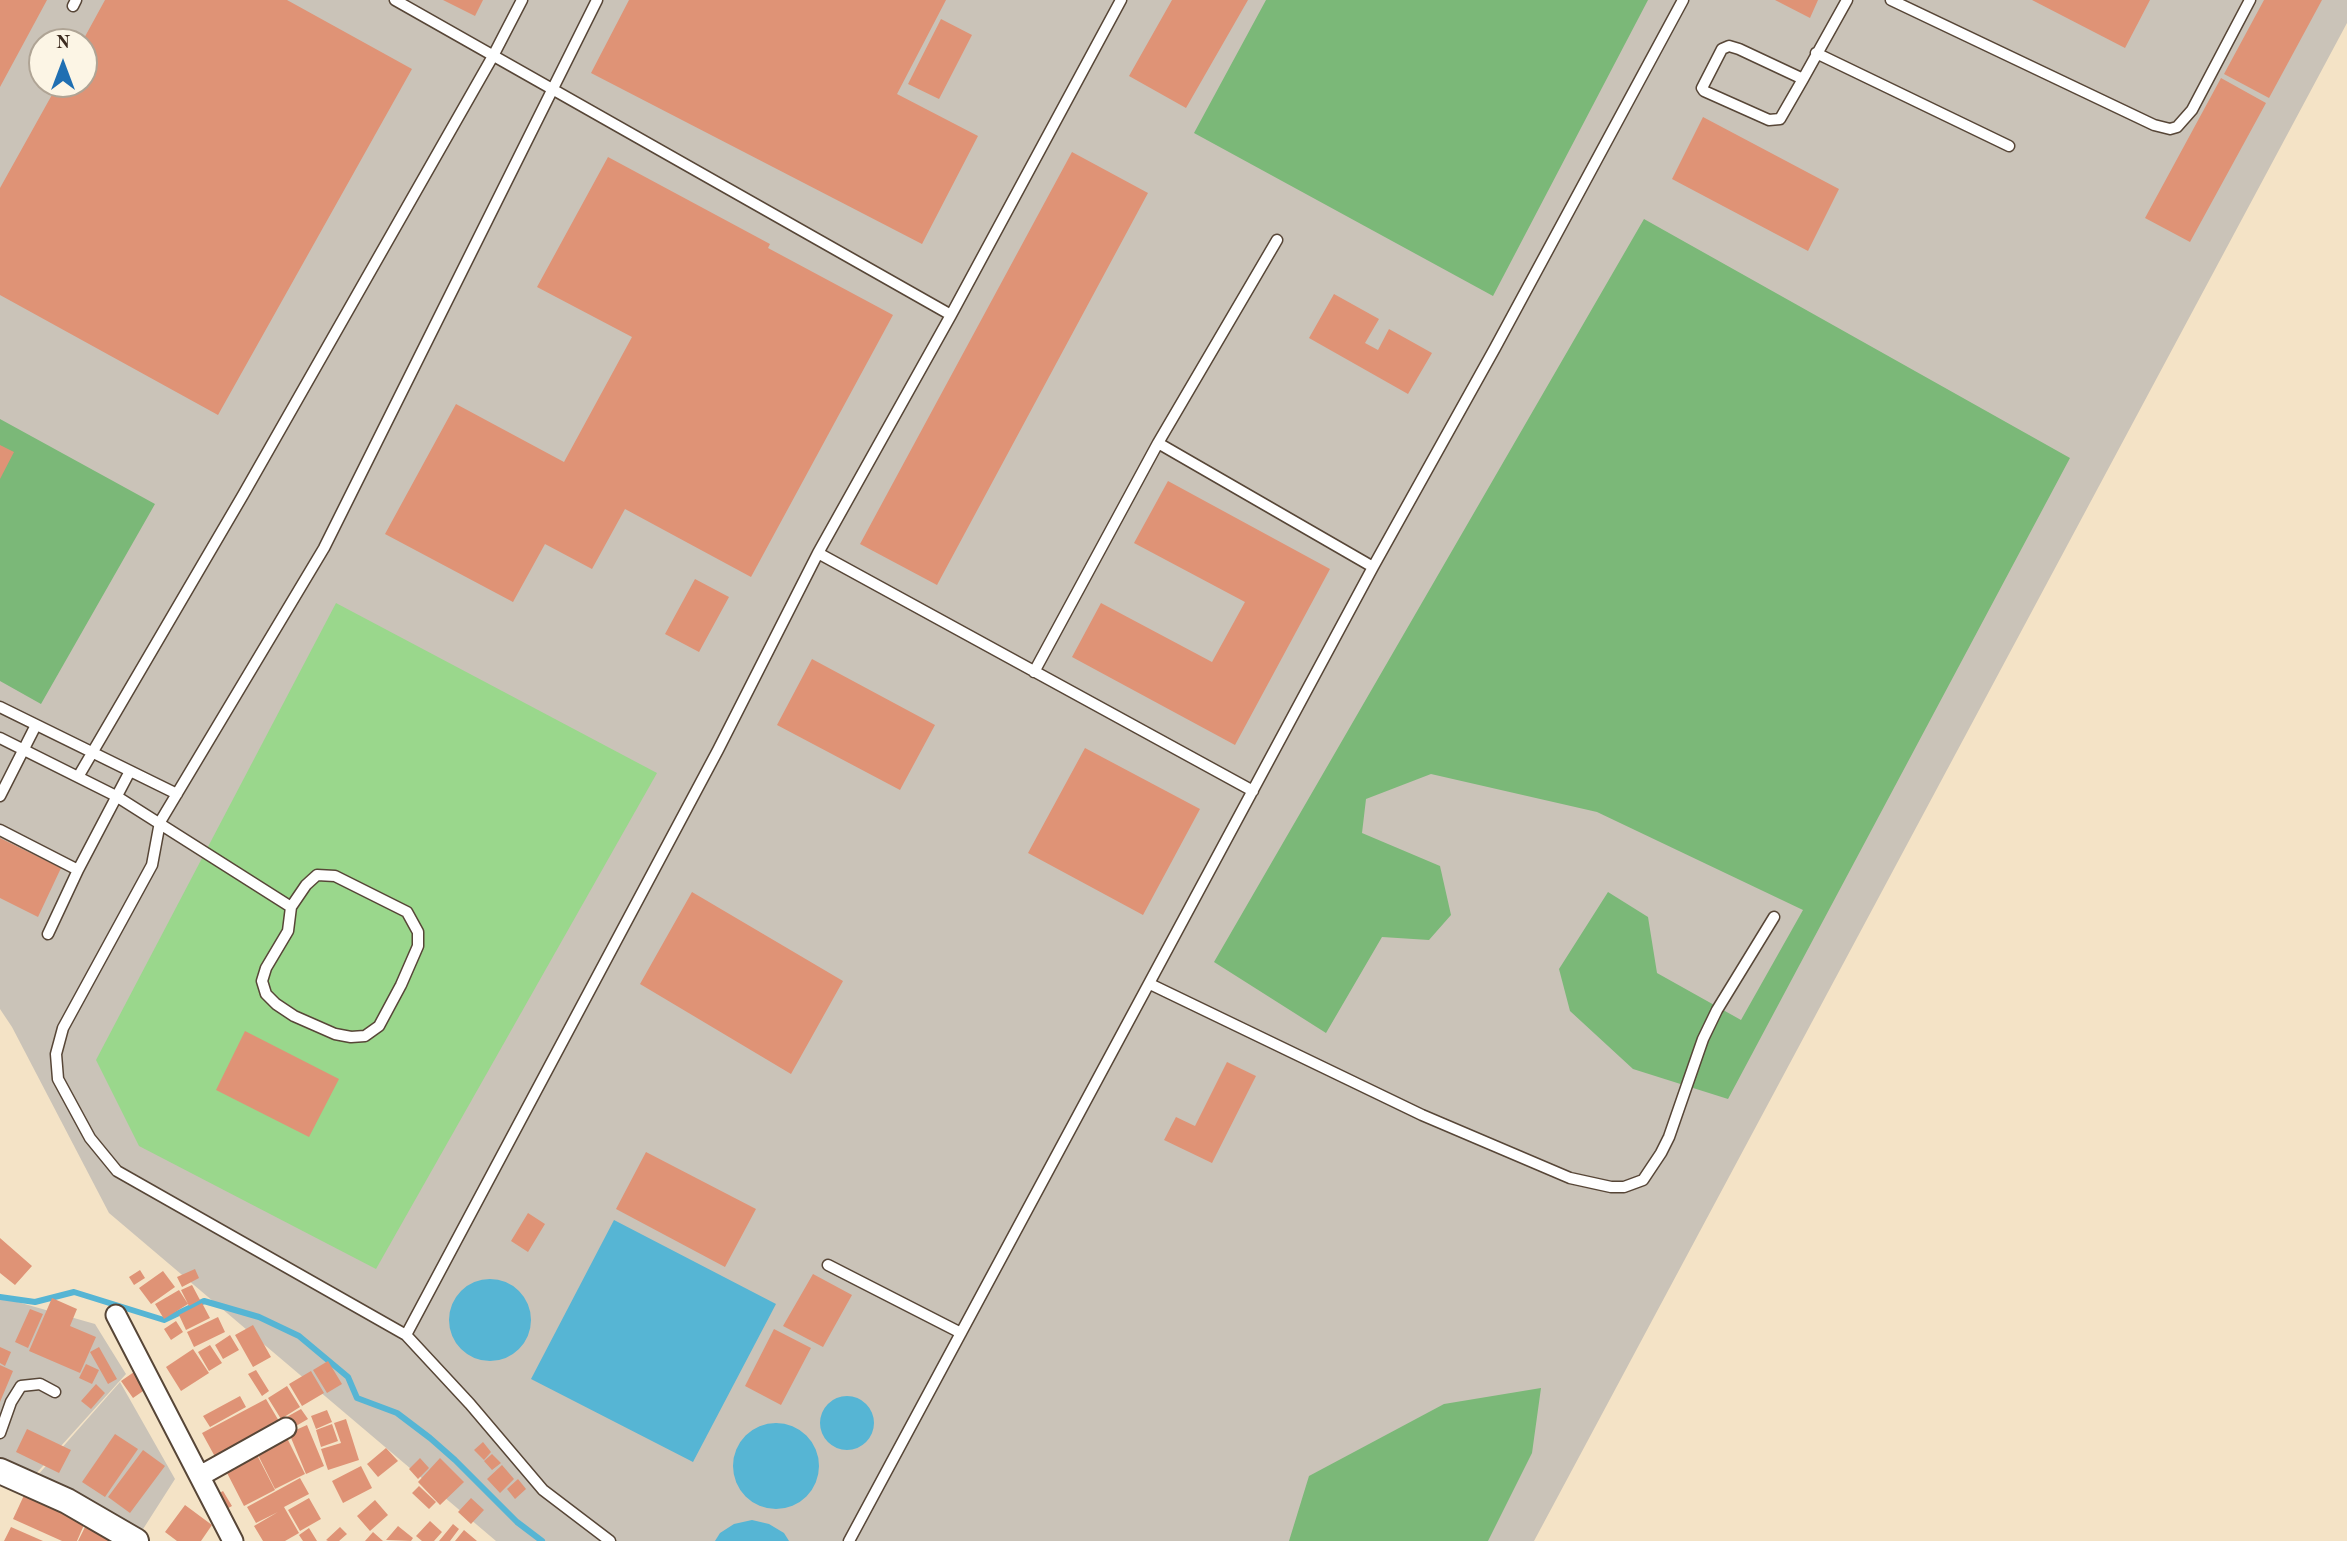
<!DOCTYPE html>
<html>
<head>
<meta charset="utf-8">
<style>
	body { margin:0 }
	#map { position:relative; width:2347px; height:1541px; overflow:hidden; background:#f4e3c6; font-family:"Old Standard TT",serif }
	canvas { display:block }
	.north { position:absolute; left:28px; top:28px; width:70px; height:70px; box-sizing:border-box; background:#fcf5e5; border:2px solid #afa495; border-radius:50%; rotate:0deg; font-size:19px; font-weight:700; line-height:28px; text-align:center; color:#3b2a1e }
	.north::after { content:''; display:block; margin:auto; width:24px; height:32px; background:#1f6fb2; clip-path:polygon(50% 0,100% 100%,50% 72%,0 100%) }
</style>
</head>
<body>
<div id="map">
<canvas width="2347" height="1541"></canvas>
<div class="north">N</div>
</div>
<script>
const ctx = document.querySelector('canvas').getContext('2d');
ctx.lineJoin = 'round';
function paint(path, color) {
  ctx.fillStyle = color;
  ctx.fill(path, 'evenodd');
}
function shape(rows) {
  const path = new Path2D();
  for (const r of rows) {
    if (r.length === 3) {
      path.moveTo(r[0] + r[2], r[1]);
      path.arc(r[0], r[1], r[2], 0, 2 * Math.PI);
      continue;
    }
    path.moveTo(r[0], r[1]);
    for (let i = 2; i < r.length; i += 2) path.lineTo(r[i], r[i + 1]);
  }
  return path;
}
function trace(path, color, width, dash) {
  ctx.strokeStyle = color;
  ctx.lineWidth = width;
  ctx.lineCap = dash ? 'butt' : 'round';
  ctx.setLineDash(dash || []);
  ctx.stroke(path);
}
paint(shape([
	[0,0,2347,0,2347,23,1534,1541,496,1541,109,1213,12,1027,0,1009],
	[42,42,84,42,84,84,42,84],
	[0,1297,95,1324,126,1374,33,1477,0,1462],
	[120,1382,175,1479,138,1537,37,1476]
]), '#cac3b8');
paint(shape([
	[336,603,657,773,376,1269,139,1146,96,1060]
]), '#9ad78c');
paint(shape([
	[1266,0,1648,0,1493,296,1194,133],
	[1644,219,2070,458,1728,1099,1633,1069,1570,1011,1559,969,1608,892,1648,917,1657,973,1741,1020,1803,910,1597,812,1431,774,1366,799,1362,833,1440,866,1451,915,1429,940,1382,937,1326,1033,1214,962],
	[0,419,155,504,41,704,0,681],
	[1541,1388,1532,1453,1488,1541,1289,1541,1309,1476,1444,1404]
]), '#7bb878');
paint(shape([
	[614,1220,776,1304,693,1462,531,1379],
	[490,1320,41],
	[847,1423,27],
	[776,1466,43],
	[752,1520,769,1524,784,1533,789,1541,715,1541,720,1533,734,1524]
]), '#56b5d4');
trace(shape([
	[0,1297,35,1302,74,1292,164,1320,204,1301,259,1317,299,1336,348,1377,357,1398,397,1413,430,1438,455,1460,517,1522,542,1541]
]), '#56b5d4', 6);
paint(shape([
	[0,0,47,0,0,87],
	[105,0,287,0,412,69,218,415,0,295,0,188,58,84,84,84,84,42,82,42],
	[443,0,483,0,475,16],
	[629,0,946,0,897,94,978,136,922,244,591,73],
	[1172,0,1248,0,1186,108,1129,76],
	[1775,0,1818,0,1810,18],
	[2032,0,2150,0,2125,48],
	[2264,0,2322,0,2269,98,2224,74],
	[941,19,972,35,939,99,908,84],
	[2221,78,2266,103,2190,242,2145,218],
	[1703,117,1839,189,1808,251,1672,179],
	[1072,152,1148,193,937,585,860,544],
	[608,157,770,244,768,248,893,315,751,577,625,509,592,569,545,544,513,602,385,534,456,404,564,462,632,337,537,287],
	[1334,294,1379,319,1365,343,1378,350,1389,329,1432,353,1408,394,1309,338],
	[0,445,14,452,0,479],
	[1168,481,1330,569,1235,745,1072,657,1101,603,1212,662,1245,602,1134,543],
	[695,579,729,597,699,652,665,634],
	[812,659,935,725,900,790,777,725],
	[1085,748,1200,809,1143,915,1028,853],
	[0,838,61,868,38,917,0,898],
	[692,892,843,981,791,1074,640,984],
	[245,1031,339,1079,309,1137,216,1090],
	[1227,1062,1256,1076,1212,1163,1164,1140,1176,1117,1195,1126],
	[646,1152,756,1209,725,1267,616,1209],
	[528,1213,545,1224,528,1252,511,1241],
	[0,1238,32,1266,15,1285,0,1273],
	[195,1269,199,1278,182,1287,177,1277],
	[140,1270,145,1278,134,1285,129,1277],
	[163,1271,175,1287,151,1304,139,1288],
	[813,1274,852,1295,823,1347,783,1326],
	[192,1285,200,1300,189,1306,181,1290],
	[179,1290,188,1304,164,1319,155,1304],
	[52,1298,77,1309,70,1326,96,1337,80,1373,29,1351],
	[202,1303,210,1318,186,1330,179,1315],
	[30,1309,43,1314,28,1348,15,1342],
	[218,1317,225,1332,194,1347,187,1332],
	[176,1321,183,1332,171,1340,164,1329],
	[253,1325,271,1357,253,1367,235,1335],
	[774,1329,811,1348,781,1405,745,1386],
	[230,1335,239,1350,223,1359,215,1345],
	[210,1345,222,1363,209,1371,198,1352],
	[0,1347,11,1352,5,1366,0,1363],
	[99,1347,117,1379,108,1384,90,1352],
	[193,1349,209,1373,181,1391,166,1367],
	[328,1361,342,1384,327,1393,313,1370],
	[86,1364,99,1370,92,1384,79,1378],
	[0,1365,13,1371,0,1402],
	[256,1370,269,1391,262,1396,248,1374],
	[311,1371,324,1393,302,1406,289,1384],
	[134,1372,146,1389,133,1398,121,1381],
	[96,1384,105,1393,91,1409,81,1401],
	[287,1386,300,1407,281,1419,268,1398],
	[240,1396,246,1407,210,1427,203,1416],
	[266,1399,283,1428,219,1464,202,1433],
	[301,1409,308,1419,289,1430,283,1419],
	[327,1410,332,1422,316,1429,311,1416],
	[346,1419,359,1460,328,1470,321,1449,341,1443,334,1423],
	[332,1424,338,1441,321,1447,316,1430],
	[307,1425,324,1466,306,1474,289,1433],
	[27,1429,71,1450,59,1473,16,1452],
	[115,1434,138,1449,105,1497,82,1482],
	[286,1436,305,1474,275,1489,256,1451],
	[483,1442,491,1452,484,1460,474,1450],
	[386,1448,398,1461,378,1477,367,1464],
	[143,1450,165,1466,130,1513,108,1497],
	[256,1453,275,1490,244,1506,225,1469],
	[492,1454,501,1463,492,1470,484,1461],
	[420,1458,429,1468,418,1479,409,1469],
	[440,1458,464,1482,440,1505,418,1482],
	[502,1465,514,1479,500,1493,487,1479],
	[361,1466,372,1488,343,1503,332,1481],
	[300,1478,309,1494,284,1507,299,1533,285,1541,263,1541,254,1526,278,1512,256,1523,247,1507],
	[518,1479,526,1489,515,1499,507,1489],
	[419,1486,436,1502,429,1509,412,1493],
	[26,1491,87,1518,77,1541,62,1541,13,1519],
	[223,1491,232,1506,221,1512,212,1497],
	[309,1498,321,1519,300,1531,288,1510],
	[471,1498,484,1510,471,1524,458,1512],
	[375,1500,388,1515,370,1531,357,1516],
	[185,1505,212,1525,201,1541,177,1541,165,1532],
	[430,1521,442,1532,434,1541,422,1541,416,1536],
	[453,1524,459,1529,450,1541,439,1541],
	[398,1526,413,1538,411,1541,386,1540],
	[11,1527,43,1541,4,1541],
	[85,1527,114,1541,78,1541],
	[340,1527,347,1534,339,1541,328,1541,326,1540],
	[309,1528,317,1541,303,1541,299,1535],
	[464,1530,477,1541,455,1541],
	[373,1532,383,1541,365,1541]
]), '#df9376');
const service = shape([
	[395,0,951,315],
	[597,0,324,548,160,822,152,865,63,1028,56,1054,58,1079,90,1138,117,1171,406,1335,470,1404,543,1490,610,1541],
	[1891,0,2154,125,2170,129,2177,127,2192,110,2250,0],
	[73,6,76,0],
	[1816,53,2009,146],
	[1803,79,1739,49,1729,46,1722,49,1702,88,1704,91,1769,120,1780,119,1803,79,1847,0],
	[1158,443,1373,567],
	[818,553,1253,791],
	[1034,672,1158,443,1277,240],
	[0,707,177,794],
	[0,738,116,796,291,907],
	[78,777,243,495,493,56,522,0],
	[0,796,36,725],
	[0,830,78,870,48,934],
	[78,870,130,771],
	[317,875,335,876,407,912,418,932,418,946,401,985,379,1026,365,1036,351,1037,335,1034,294,1016,276,1004,266,994,262,981,266,968,288,931,291,907,306,885,317,875],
	[1150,984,1422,1115,1570,1178,1611,1187,1624,1187,1643,1180,1661,1153,1669,1137,1703,1039,1717,1010,1774,917],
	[828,1265,961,1333],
	[406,1335,718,750,818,553,951,315,1121,0],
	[0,1433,11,1402,21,1386,40,1384,55,1392],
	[849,1541,1373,567,1495,348,1683,0]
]);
const minor = shape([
	[116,1315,233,1541],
	[200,1476,286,1428]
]);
const tertiary = shape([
	[0,1471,67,1501,136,1541]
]);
trace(service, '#574637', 13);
trace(minor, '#574637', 23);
trace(tertiary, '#574637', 28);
trace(service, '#fff', 10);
trace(minor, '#fff', 19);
trace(tertiary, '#fff', 24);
</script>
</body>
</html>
